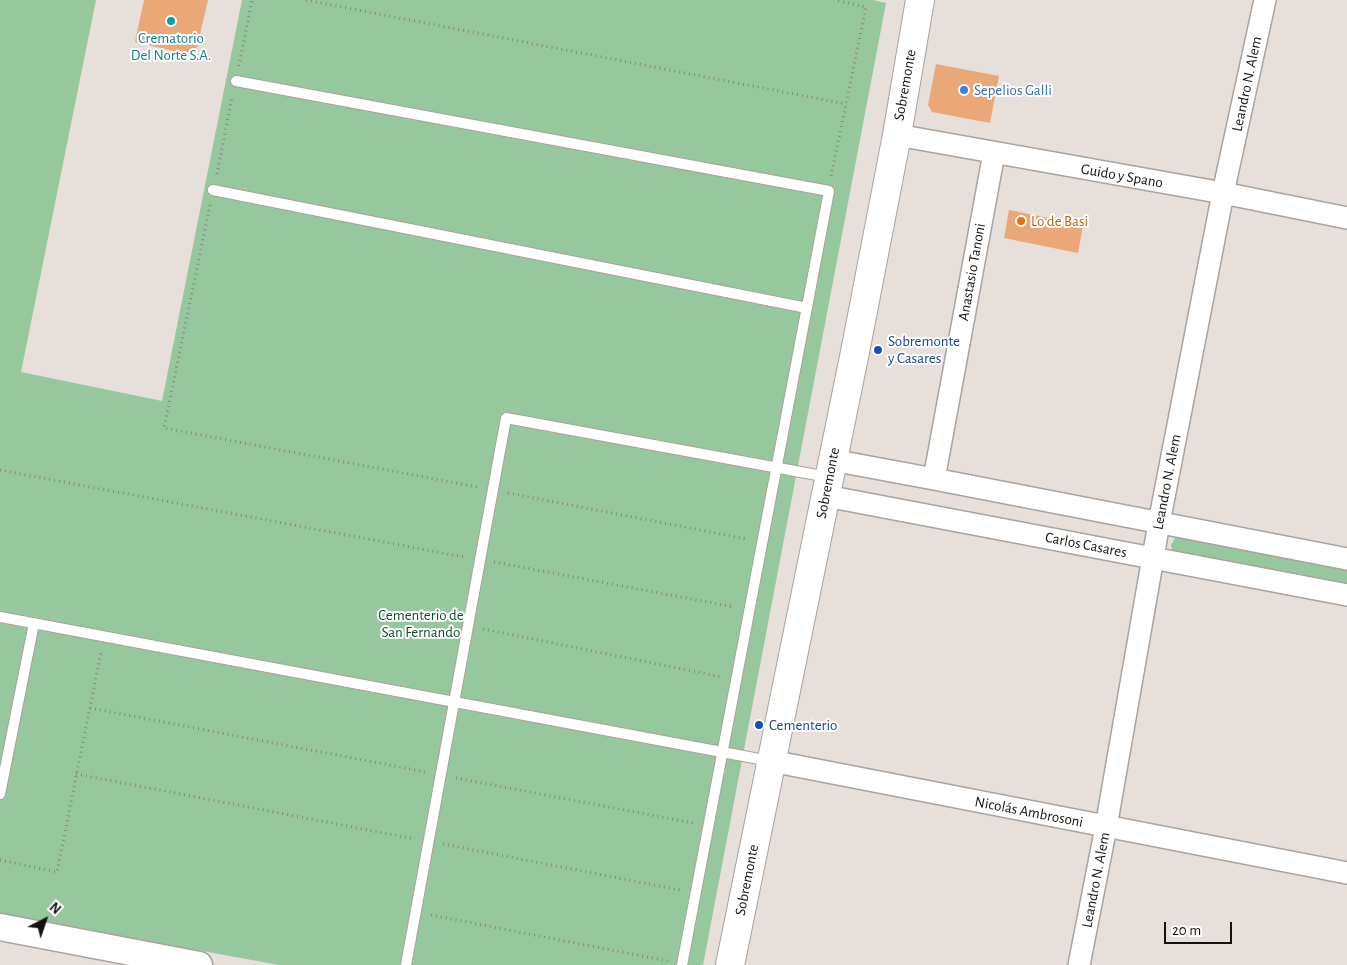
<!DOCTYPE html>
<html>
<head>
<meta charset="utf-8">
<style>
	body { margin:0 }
	#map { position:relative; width:1347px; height:965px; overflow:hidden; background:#e6dfda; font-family:"Alegreya Sans",sans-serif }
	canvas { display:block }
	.north { position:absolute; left:20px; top:895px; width:50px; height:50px; -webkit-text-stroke:4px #fff; paint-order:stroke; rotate:41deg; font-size:14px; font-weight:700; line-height:20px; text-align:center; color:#141210 }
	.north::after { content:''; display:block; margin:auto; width:18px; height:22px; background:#141210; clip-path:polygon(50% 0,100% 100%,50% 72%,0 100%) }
	.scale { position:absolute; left:1164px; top:922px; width:68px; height:22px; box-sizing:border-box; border:2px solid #141210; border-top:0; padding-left:6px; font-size:15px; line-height:18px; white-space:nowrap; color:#141210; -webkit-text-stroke:4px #fff; paint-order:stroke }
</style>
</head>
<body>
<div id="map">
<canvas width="1347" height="965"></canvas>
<div class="north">N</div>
<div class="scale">20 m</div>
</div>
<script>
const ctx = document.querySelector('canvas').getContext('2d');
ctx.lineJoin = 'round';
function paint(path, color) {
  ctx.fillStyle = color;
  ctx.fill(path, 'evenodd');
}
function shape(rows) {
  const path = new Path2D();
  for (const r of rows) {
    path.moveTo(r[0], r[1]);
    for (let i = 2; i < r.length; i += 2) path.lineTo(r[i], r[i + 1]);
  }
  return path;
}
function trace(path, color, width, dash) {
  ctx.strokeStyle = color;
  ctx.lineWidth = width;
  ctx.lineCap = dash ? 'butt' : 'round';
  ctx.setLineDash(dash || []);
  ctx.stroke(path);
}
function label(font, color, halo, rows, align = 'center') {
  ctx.font = font + ' "Alegreya Sans",sans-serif';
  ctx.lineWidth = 4;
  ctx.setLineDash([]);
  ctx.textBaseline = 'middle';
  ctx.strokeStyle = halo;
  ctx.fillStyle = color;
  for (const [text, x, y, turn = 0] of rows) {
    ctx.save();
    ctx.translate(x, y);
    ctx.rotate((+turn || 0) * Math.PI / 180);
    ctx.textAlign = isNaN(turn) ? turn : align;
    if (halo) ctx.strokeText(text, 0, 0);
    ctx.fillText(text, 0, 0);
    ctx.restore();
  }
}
paint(shape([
	[0,0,96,0,21,372,162,401,242,0,873,0,886,3,703,965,279,965,0,914],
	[1177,536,1347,566,1347,589,1173,553,1171,545,1175,538]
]), '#97c79c');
paint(shape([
	[144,0,208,0,195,56,135,42],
	[936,64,999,76,990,123,932,112,928,105],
	[1009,210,1083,225,1078,253,1004,238]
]), '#eaa777');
const service = shape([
	[236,81,829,191,682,965],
	[213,190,807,308],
	[0,617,770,761],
	[0,794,34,623],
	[406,965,506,418,828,477]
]);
const minor = shape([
	[897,135,1223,193,1347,218],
	[832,460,934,479,1347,559],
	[934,479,994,153],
	[826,496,1347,595],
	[771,761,1347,873],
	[1079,965,1106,827,1159,523,1223,193,1265,0]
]);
const tertiary = shape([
	[0,927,199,965]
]);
const secondary = shape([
	[730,965,856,347,897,135,920,0]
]);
trace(service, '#a9a29d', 12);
trace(minor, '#a9a29d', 24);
trace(tertiary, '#a9a29d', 29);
trace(secondary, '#a9a29d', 30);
trace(shape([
	[306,0,846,104],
	[239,66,252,0],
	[217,174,232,97],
	[831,176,866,7,834,0],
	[210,205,164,428,477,487],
	[0,470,464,557],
	[508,493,747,539],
	[494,562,734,607],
	[483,629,722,677],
	[90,708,426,772],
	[76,774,415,839],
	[456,778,693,823],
	[443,844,680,890],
	[0,860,57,872,101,652],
	[431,915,668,961]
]), '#8a8682', 3, [1, 4]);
trace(service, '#fff', 10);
trace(minor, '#fff', 21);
trace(tertiary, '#fff', 26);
trace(secondary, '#fff', 28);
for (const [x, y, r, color] of [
	[171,21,5,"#0f9aa8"],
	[964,90,5,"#3f7fe0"],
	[1021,221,5,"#e8710a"],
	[878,350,5,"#1a4fb4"],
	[759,725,5,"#1a4fb4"]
]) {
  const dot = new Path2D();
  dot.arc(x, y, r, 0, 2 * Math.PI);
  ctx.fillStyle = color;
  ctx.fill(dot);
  trace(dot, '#fff', 2);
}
label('15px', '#0d838f', '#fff', [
	["Crematorio",171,38],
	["Del Norte S.A.",171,55]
]);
label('15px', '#141210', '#fff', [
	["Leandro N. Alem",1247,84,-78],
	["Sobremonte",905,85,-80],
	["Guido y Spano",1122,176,10],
	["Anastasio Tanoni",972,272,-80],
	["Leandro N. Alem",1167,482,-79],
	["Sobremonte",828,483,-79],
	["Carlos Casares",1086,545,11],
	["Nicolás Ambrosoni",1029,812,11],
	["Sobremonte",747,880,-79],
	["Leandro N. Alem",1096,880,-79]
]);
label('15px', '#366cbe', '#fff', [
	["Sepelios Galli",974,90]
], 'left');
label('15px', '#c56008', '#fff', [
	["Lo de Basi",1031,221]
], 'left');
label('15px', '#164399', '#fff', [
	["Sobremonte",888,341],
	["y Casares",888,358],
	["Cementerio",769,725]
], 'left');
label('15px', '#0d5320', '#fff', [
	["Cementerio de",421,615],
	["San Fernando",421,632]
]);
</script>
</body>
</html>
